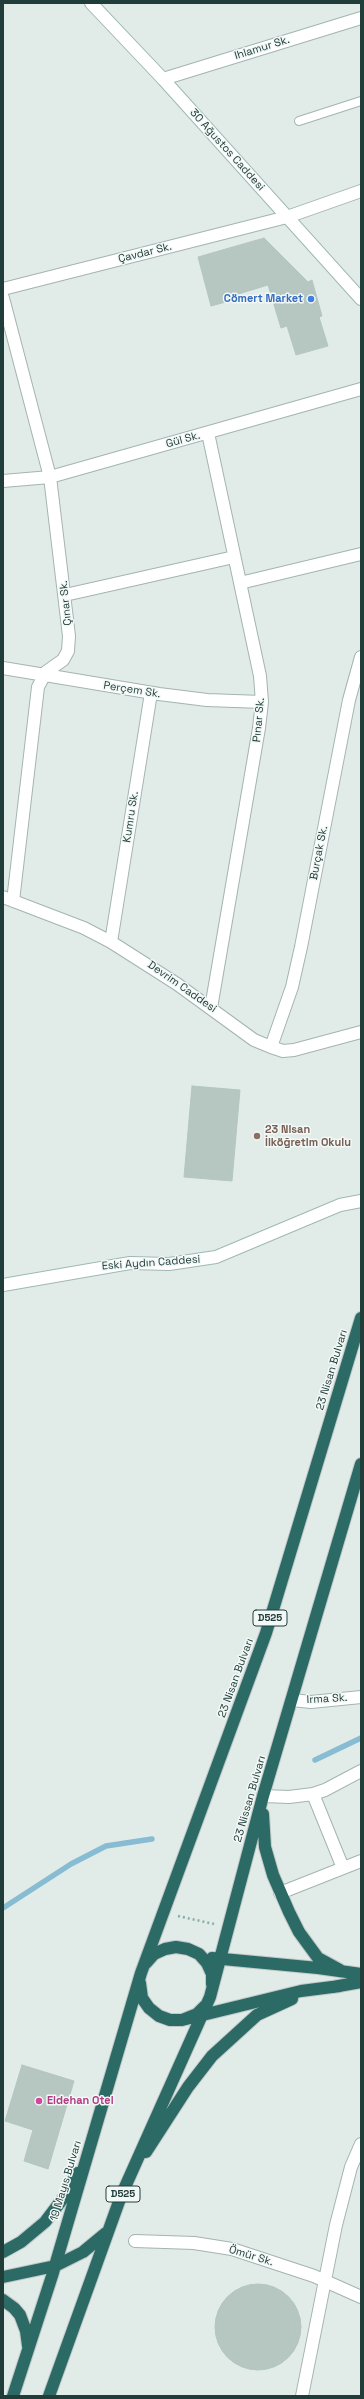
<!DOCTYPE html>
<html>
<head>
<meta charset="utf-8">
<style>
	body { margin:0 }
	#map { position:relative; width:364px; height:2399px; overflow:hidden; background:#e1ece9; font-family:"Space Grotesk",sans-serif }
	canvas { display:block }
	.frame { position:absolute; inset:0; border:4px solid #213d3a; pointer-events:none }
</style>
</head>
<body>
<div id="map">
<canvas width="364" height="2399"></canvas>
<div class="frame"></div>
</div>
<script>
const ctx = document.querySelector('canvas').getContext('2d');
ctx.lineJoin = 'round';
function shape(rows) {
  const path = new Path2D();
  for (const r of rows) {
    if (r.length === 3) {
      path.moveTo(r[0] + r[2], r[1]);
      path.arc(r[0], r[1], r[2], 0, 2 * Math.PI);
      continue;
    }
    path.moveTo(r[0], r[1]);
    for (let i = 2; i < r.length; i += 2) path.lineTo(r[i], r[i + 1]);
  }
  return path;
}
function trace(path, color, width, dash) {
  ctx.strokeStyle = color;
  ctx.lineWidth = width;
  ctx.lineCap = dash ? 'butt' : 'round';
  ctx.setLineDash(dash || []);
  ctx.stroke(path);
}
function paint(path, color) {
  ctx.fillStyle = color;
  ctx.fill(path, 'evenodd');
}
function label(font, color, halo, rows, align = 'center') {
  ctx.font = font + ' "Space Grotesk",sans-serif';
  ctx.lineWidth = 3;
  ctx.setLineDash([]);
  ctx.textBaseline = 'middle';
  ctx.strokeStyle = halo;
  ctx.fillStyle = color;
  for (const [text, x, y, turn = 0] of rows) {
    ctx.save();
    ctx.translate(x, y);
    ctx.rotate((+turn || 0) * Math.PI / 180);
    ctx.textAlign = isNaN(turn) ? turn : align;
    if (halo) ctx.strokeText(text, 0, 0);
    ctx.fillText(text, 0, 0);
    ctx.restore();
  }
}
trace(shape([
	[315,1760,361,1738],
	[3,1908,71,1864,106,1846,152,1839]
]), '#88bcd2', 5.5);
const building = shape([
	[264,238,308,282,312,280,322,316,319,317,328,346,296,355,287,326,281,328,268,285,232,296,233,300,211,306,198,257,264,238],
	[192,1086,240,1090,232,1181,184,1177,192,1086],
	[22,2065,74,2081,48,2169,24,2161,33,2130,5,2121,22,2065],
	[258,2327,43]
]);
paint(building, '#b6c7c2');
trace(building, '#b4c6c1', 1);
const lane = shape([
	[299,121,361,101]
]);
const street = shape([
	[163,79,361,18],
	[3,289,287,217,361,191],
	[3,298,50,477,69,636,68,651,63,660,46,672,38,687,13,901],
	[208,433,260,676,262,702,259,728,211,1008],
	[3,481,50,477,361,389],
	[240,583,361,554],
	[65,595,234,557],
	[3,668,159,694,207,700,262,702],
	[3,897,84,928,111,942,177,984,254,1040,271,1047,283,1051,294,1050,361,1032],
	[111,942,151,693],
	[271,1047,292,987,301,947,349,700,361,657],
	[292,1700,311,1702,361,1697],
	[313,1794,343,1868],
	[263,1796,289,1797,313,1794,325,1790,361,1771],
	[280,1893,361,1861],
	[135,2241,194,2243,232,2249,314,2276,361,2297],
	[302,2396,336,2225,351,2167,361,2144]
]);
const secondary = shape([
	[91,3,163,79,361,299],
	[3,1285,130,1263,169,1264,216,1257,340,1205,361,1201]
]);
const highway = shape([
	[263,1814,265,1847,273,1875,289,1912,299,1932,318,1958,340,1970],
	[212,1958,318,1968,361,1974],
	[146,1963,154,1954,165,1949,176,1947,188,1949,199,1954,207,1963,212,1974,212,1984],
	[140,1983,142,1998,149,2008,159,2016,170,2020,182,2020,301,1991,340,1986],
	[333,1987,361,1982],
	[182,2020,197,2014,205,2006],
	[146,2152,188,2087,212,2056,257,2015,292,1999],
	[3,2252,21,2242,45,2222,64,2197,77,2173],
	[3,2277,55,2266,83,2252,106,2233],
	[3,2300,14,2308,20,2315,26,2331,28,2346],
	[13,2396,52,2276,141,1973,266,1633,361,1318],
	[49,2396,121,2196,210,1997,263,1796,361,1464]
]);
trace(lane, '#a4b4b1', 10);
trace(street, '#a4b4b1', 14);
trace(secondary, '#9fb8b3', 14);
trace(highway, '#c1c9c8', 14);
trace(shape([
	[178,1916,214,1924]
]), '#81b0a8', 2.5, [2, 3]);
trace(lane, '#fff', 8);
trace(street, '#fff', 12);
trace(secondary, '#fff', 12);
trace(highway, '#2c6a66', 12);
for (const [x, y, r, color] of [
	[311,299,4,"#3f7fe0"],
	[257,1136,4,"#8d6e63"],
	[39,2101,4,"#d1479c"]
]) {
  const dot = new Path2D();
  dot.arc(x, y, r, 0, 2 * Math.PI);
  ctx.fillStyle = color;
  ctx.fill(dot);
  trace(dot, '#f2f8f6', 1.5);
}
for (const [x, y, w] of [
	[270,1618,34],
	[123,2194,34]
]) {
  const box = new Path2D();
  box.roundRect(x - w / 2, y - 8, w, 16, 3);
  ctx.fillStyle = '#f2f8f6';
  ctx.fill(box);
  trace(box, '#213d3a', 1);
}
label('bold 10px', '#213d3a', null, [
	["D525",270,1618],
	["D525",123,2194]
]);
label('11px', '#213d3a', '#f2f8f6', [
	["Ihlamur Sk.",262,48,-17],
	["30 Ağustos Caddesi",227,150,48],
	["Çavdar Sk.",145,253,-14],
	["Gül Sk.",183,440,-15],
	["Çınar Sk.",66,603,-96],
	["Perçem Sk.",132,690,9],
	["Pınar Sk.",259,720,-85],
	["Kumru Sk.",131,817,-81],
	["Burçak Sk.",319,853,-79],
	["Devrim Caddesi",182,987,35],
	["Eski Aydın Caddesi",151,1263,-4],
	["23 Nisan Bulvarı",332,1370,-73],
	["23 Nisan Bulvarı",236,1678,-70],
	["Irma Sk.",327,1699,-3],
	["23 Nissan Bulvarı",250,1799,-74],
	["19 Mayıs Bulvarı",66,2181,-73],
	["Ömür Sk.",251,2256,17]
]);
label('bold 11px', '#366cbe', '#f2f8f6', [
	["Cömert Market",303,299]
], 'right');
label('bold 11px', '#785e54', '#f2f8f6', [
	["23 Nisan",265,1130],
	["İlköğretim Okulu",265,1143]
], 'left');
label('bold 11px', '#b23c85', '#f2f8f6', [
	["Eldehan Otel",47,2101]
], 'left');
</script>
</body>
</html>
